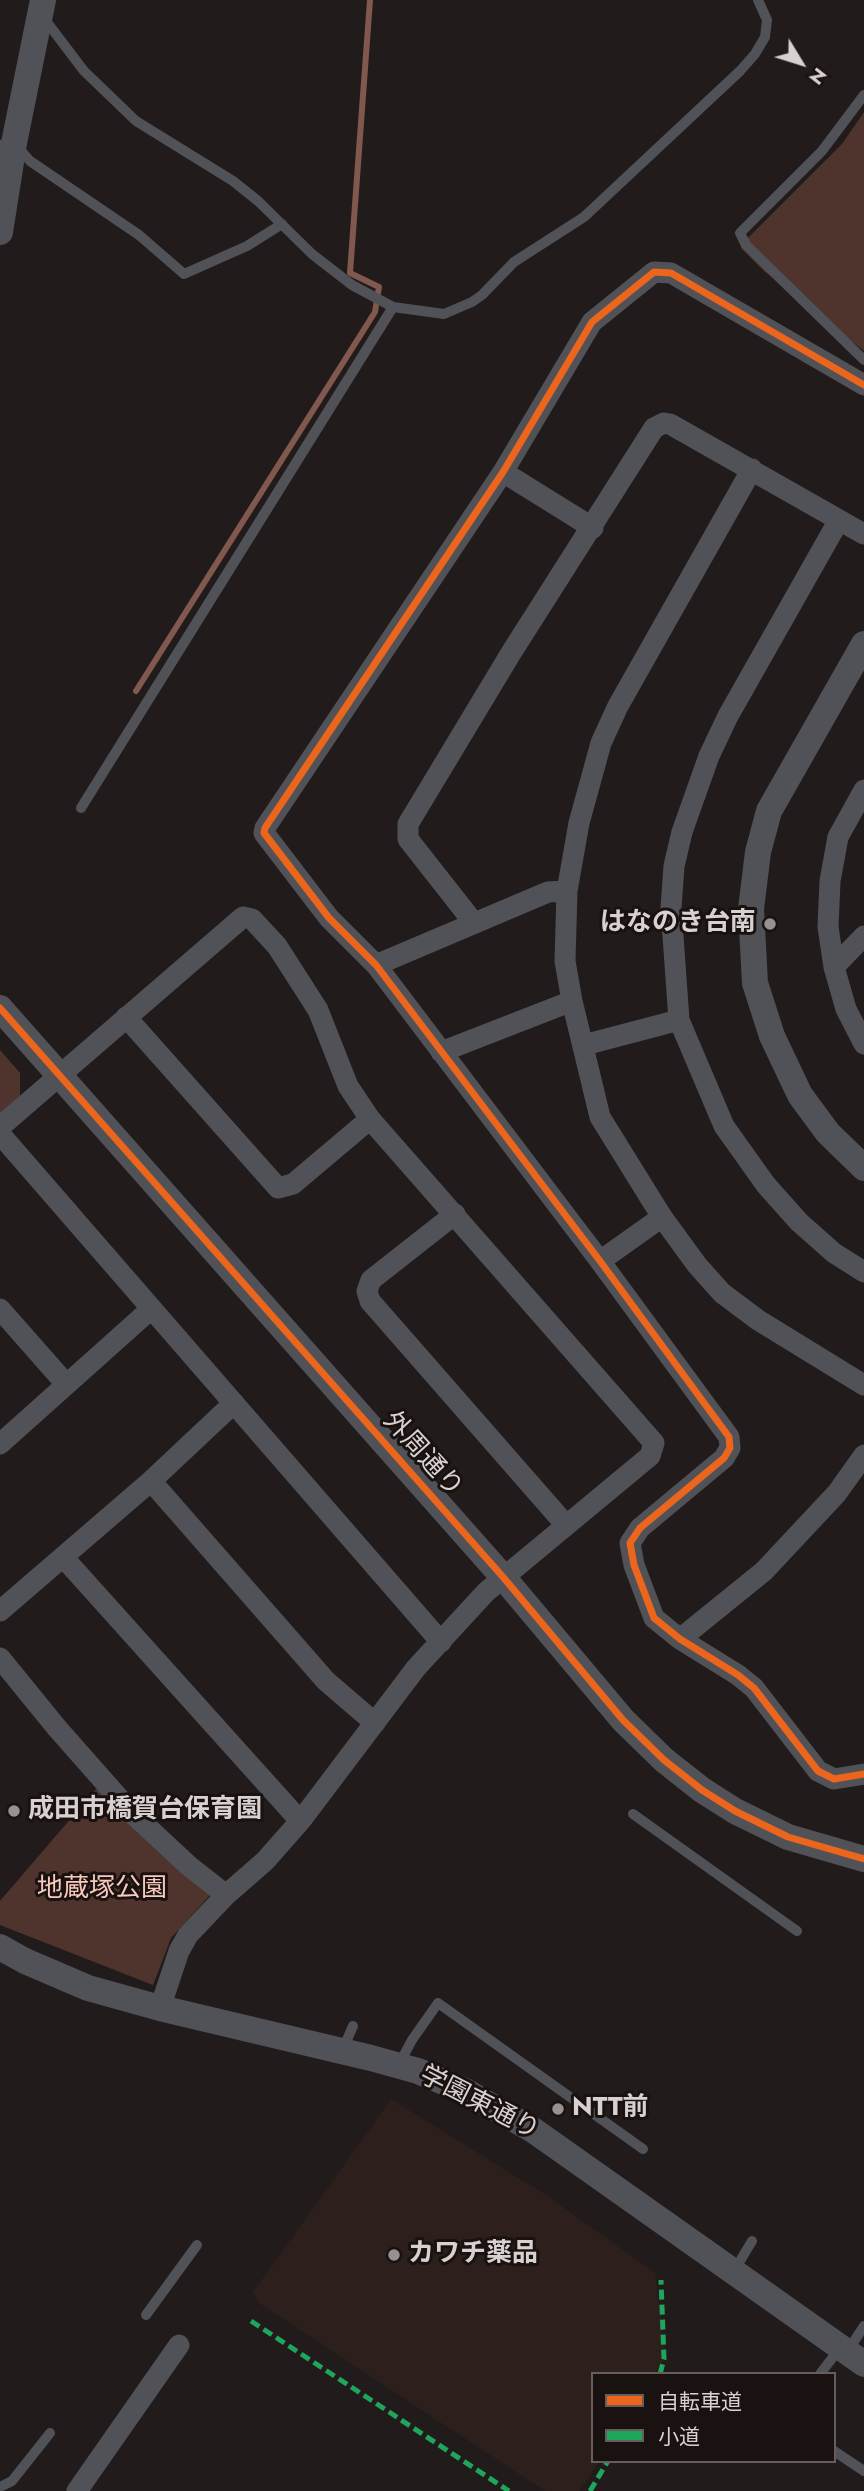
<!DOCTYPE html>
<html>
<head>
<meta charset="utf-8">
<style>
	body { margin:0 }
	#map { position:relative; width:864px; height:2491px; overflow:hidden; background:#211c1b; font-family:Jost,"Noto Sans JP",sans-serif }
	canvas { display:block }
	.legend { position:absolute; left:591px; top:2372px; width:245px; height:91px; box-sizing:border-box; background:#1a1210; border:2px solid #665e5d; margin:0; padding:9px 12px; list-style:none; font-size:21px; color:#d7d1d0 }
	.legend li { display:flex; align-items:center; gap:14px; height:35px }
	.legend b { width:35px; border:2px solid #665e5d }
	.north { position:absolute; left:766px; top:28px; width:70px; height:70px; -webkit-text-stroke:5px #1a1210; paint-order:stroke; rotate:128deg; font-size:19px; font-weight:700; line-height:28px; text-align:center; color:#d7d1d0 }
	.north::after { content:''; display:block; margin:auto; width:24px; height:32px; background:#d7d1d0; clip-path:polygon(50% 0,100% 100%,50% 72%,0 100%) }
</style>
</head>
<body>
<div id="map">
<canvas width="864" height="2491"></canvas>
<ul class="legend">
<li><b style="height:9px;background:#eb651d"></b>自転車道</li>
<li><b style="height:9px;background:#20a55d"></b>小道</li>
</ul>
<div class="north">N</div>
</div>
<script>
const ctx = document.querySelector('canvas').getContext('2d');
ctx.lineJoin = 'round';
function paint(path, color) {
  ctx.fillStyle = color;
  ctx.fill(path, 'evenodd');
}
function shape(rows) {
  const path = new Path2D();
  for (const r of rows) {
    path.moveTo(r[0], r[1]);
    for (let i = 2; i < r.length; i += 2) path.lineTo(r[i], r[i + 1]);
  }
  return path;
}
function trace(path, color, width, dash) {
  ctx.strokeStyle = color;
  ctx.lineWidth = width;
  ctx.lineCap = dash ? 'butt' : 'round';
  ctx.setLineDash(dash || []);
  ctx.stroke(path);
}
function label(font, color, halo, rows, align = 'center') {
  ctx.font = font + ' Jost,"Noto Sans JP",sans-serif';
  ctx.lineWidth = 6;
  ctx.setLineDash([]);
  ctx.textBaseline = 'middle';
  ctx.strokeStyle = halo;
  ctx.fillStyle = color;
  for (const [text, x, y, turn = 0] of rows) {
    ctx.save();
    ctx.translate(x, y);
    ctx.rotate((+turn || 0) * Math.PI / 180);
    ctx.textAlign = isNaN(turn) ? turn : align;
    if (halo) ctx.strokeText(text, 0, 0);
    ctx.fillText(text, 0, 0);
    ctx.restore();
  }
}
paint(shape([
	[391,2099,546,2195,655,2273,666,2356,655,2374,593,2374,593,2461,599,2461,580,2491,545,2491,259,2303,253,2292]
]), '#2c1f1c');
paint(shape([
	[864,112,864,351,764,271,741,248,743,243,842,144],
	[0,1050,20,1073,20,1097,0,1114],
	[97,1788,211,1894,171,1938,153,1985,0,1925,0,1901]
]), '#4f342d');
trace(shape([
	[136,691,375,312,379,287,350,273,370,0]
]), '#81584d', 6);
trace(shape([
	[43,17,84,71,136,121,233,181,258,201,312,254,352,285,393,307,444,314,472,302,482,295,514,262,584,217,740,71,755,54,765,37,767,20,758,0],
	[864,95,822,151,740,233,746,245,864,360],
	[0,145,14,143,30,161,139,235,184,274,247,246,282,224],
	[81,808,393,307],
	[633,1814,797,1931],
	[343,2049,353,2026],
	[398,2066,412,2040,438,2003,643,2149],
	[734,2271,752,2241],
	[146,2315,197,2245],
	[847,2352,864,2326],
	[820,2374,840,2348],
	[834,2451,864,2471],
	[0,2487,12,2481,50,2433]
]), '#515257', 10);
trace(shape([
	[864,385,671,273,654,272,592,322,503,472,265,828,264,833,329,918,376,965,600,1261,729,1437,730,1448,724,1458,640,1528,630,1543,634,1565,654,1618,680,1639,738,1675,754,1688,818,1771,834,1779,864,1774],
	[752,469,618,706,601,743,579,823,567,891,565,961,572,1001,600,1117,662,1217,697,1265,722,1293,758,1320,864,1385],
	[503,472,593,528],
	[839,520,728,716,709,756,682,832,674,866,671,908,679,1020,724,1126,766,1185,799,1222,834,1253,864,1272],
	[864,790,838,837,830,881,828,927,834,967,846,1009,864,1044],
	[474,923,408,839,408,824,511,653,654,428,664,423,670,424,864,534],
	[376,965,548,892,567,891],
	[834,967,864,936],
	[126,1017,278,1188,293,1184,370,1119],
	[584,1045,679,1020],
	[441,1052,572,1001],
	[0,1127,243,917,252,919,277,946,318,1010,348,1086,370,1119,654,1443,650,1456,486,1592,416,1668,302,1819,265,1861,226,1895,188,1935,179,1951,160,2008],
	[0,1134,441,1642],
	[455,1214,371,1280,367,1291,370,1301,565,1524],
	[600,1261,662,1217],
	[0,1309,66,1384],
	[0,1444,151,1309],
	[151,1481,326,1681,375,1723],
	[63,1557,293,1813,302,1819],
	[0,1611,151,1481,234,1403],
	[680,1639,764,1571,837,1493,864,1455],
	[0,1658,57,1728,132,1813,189,1866,226,1895],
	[77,2491,179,2345]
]), '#515257', 21);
trace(shape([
	[0,232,14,143,43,0],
	[864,644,769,811,758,852,751,909,755,983,772,1036,800,1095,828,1133,864,1168],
	[0,1008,503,1577,623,1720,664,1760,702,1790,735,1811,788,1837,864,1859],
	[0,1947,25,1961,88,1988,160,2008,371,2058,418,2071,465,2091,533,2130,864,2364]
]), '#515257', 26);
trace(shape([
	[251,2321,509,2491],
	[660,2374,664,2359,661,2280],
	[590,2491,608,2461]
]), '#20a55d', 5, [10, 5]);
trace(shape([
	[864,385,671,273,654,272,592,322,503,472,265,828,264,833,329,918,376,965,600,1261,729,1437,730,1448,724,1458,640,1528,630,1543,634,1565,654,1618,680,1639,738,1675,754,1688,818,1771,834,1779,864,1774],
	[0,1008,503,1577,623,1720,664,1760,702,1790,735,1811,788,1837,864,1859]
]), '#eb651d', 7);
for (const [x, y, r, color] of [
	[770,924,7,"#979291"],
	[14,1811,7,"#979291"],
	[558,2109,7,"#979291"],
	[394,2255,7,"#979291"]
]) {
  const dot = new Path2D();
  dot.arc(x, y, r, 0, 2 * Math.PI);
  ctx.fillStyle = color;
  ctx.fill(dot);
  trace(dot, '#1a1210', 2.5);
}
label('bold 26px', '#d7d1d0', '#1a1210', [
	["はなのき台南",756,924,"right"],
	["成田市橋賀台保育園",28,1811],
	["NTT前",572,2109],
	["カワチ薬品",408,2255]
], 'left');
label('26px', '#d7d1d0', '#1a1210', [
	["外周通り",422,1455,48],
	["学園東通り",479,2104,27]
]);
label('26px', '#f8cabd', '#1a1210', [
	["地蔵塚公園",102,1890]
]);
</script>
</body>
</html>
